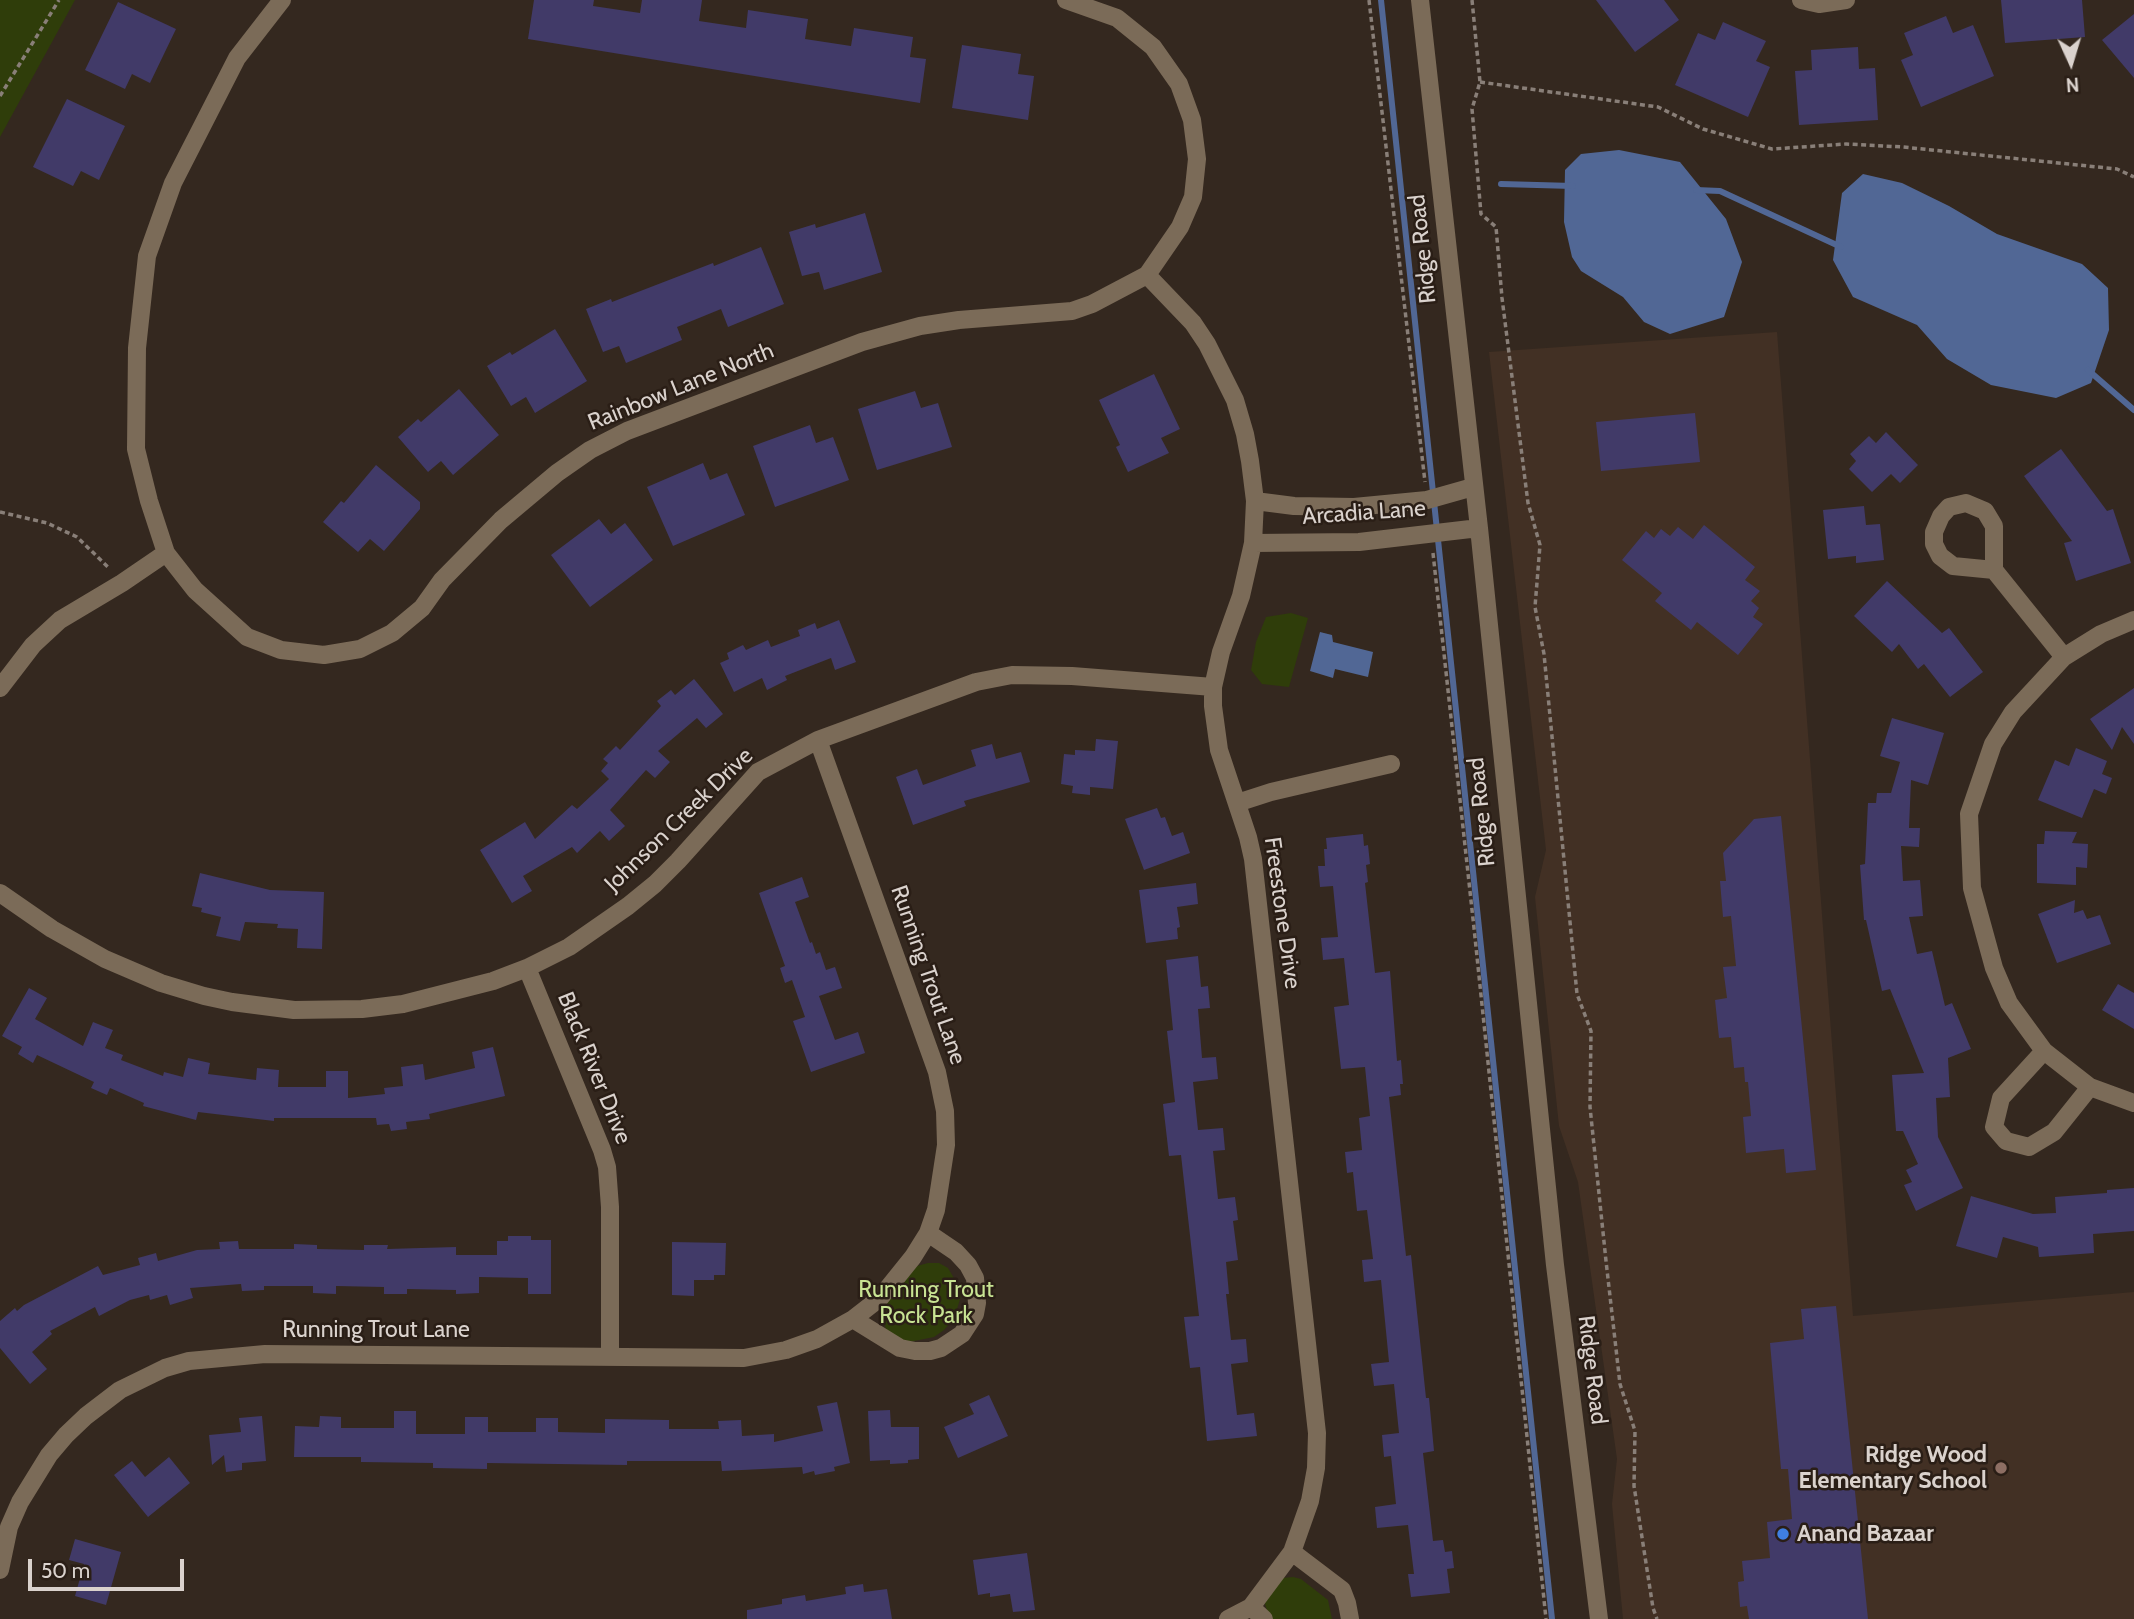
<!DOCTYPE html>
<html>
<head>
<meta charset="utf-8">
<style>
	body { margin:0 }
	#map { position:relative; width:2134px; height:1619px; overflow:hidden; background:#34281f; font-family:Cabin,sans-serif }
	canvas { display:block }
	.north { position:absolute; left:2036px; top:28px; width:70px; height:70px; -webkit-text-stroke:5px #2a1e16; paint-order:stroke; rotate:176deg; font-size:19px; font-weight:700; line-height:28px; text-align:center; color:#dad2cd }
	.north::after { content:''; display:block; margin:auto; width:24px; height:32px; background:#dad2cd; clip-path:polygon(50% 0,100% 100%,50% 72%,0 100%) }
	.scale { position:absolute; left:28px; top:1559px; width:156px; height:32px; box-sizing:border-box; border:4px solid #dad2cd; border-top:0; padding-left:9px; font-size:21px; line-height:24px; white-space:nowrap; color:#dad2cd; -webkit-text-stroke:5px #2a1e16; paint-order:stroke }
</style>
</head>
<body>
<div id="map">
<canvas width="2134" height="1619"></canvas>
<div class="north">N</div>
<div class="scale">50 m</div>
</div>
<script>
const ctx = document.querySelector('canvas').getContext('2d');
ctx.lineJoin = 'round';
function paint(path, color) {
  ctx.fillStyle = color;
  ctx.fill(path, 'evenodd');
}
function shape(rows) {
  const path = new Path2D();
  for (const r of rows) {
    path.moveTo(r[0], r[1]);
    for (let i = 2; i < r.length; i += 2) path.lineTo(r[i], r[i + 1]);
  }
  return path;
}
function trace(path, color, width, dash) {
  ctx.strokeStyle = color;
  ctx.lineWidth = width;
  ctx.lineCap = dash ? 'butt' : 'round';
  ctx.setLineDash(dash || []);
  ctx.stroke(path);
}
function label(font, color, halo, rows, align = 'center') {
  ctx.font = font + ' Cabin,sans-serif';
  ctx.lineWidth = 5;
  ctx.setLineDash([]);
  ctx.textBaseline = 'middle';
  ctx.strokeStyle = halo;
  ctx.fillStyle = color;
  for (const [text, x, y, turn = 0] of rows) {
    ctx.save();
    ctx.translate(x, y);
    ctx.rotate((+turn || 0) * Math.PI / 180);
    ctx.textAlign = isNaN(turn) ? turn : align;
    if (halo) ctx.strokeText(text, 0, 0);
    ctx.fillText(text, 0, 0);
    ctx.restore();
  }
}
paint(shape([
	[1777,332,1853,1316,2134,1292,2134,1619,1623,1619,1612,1504,1617,1459,1578,1182,1559,1126,1535,897,1546,850,1489,352]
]), '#423024');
paint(shape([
	[0,0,75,0,0,137],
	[1291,613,1308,618,1289,687,1262,684,1251,670,1256,642,1266,617],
	[928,1263,939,1263,948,1268,955,1280,961,1296,954,1319,944,1330,934,1337,909,1342,896,1338,887,1331,883,1322,884,1312,887,1301,917,1266],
	[1293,1577,1301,1579,1328,1600,1332,1619,1272,1619,1269,1616,1265,1604,1268,1590,1282,1578]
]), '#2f3d0a');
paint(shape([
	[1619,150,1680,162,1726,219,1742,262,1724,317,1670,334,1644,322,1623,297,1581,271,1572,257,1564,222,1565,170,1581,154],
	[1863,174,1902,183,1949,206,1997,234,2082,264,2108,288,2109,330,2091,383,2056,398,1991,385,1947,359,1917,325,1853,297,1833,260,1842,193],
	[1320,632,1332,635,1333,642,1373,652,1368,677,1335,669,1333,678,1310,671]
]), '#516795');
trace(shape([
	[1381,0,1552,1619],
	[1501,184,1573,186],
	[1696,190,1720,191,1841,247],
	[2088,370,2134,410]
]), '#516795', 6);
paint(shape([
	[534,0,594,0,593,6,640,13,642,0,702,0,699,21,746,28,748,10,808,19,805,39,851,46,854,28,913,37,910,57,926,59,920,103,528,39],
	[1596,0,1664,0,1679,20,1635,52],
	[2001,0,2082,0,2085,37,2005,43],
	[118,2,176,29,150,83,132,74,125,89,85,70],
	[2134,14,2134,78,2102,40],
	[1946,16,1953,33,1973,25,1994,76,1921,107,1901,60,1913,55,1904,33],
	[1723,22,1766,41,1756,61,1770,67,1748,117,1675,85,1698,33,1715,40],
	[962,45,1021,54,1018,74,1034,76,1028,120,952,108],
	[1858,47,1859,69,1875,68,1878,120,1799,125,1795,71,1812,70,1811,50],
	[67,99,125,126,99,180,81,171,73,186,33,167],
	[865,213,882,272,824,290,819,272,802,276,789,232,815,224,816,228],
	[761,247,784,304,728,327,721,309,677,327,682,340,626,363,619,346,603,352,586,309,611,299,612,302,713,263,714,266],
	[555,329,587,381,535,413,526,397,511,406,487,366,510,352,512,355],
	[1154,374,1180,429,1161,438,1169,453,1128,472,1116,447,1120,445,1099,400],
	[459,389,499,435,453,475,441,461,428,472,398,437,418,419,421,422],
	[915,391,921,408,938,403,952,447,877,470,858,409],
	[1695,413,1700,462,1601,471,1596,422],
	[810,425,816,443,833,437,849,480,775,507,753,446],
	[1886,432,1918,465,1900,483,1891,474,1872,492,1849,469,1856,461,1850,454,1869,436,1876,443],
	[2061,449,2107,511,2113,509,2131,563,2076,581,2064,543,2072,541,2024,476],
	[703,463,710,480,727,473,745,515,673,546,647,487],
	[376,465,420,502,420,509,384,551,370,539,358,552,323,522,341,501,344,503],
	[1864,506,1866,525,1880,524,1884,560,1856,563,1856,556,1828,559,1823,510],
	[599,519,611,534,625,523,653,560,590,607,551,555],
	[1704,525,1755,567,1745,580,1760,591,1751,601,1759,608,1753,617,1763,624,1738,655,1697,622,1691,630,1655,601,1662,593,1622,560,1646,531,1654,538,1661,529,1670,536,1678,527,1693,539],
	[1887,581,1942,633,1949,628,1983,672,1950,697,1924,664,1918,669,1899,644,1892,652,1854,616],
	[839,620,856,662,835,670,831,658,785,676,787,680,767,690,762,678,734,692,720,663,729,659,727,653,743,645,746,650,768,640,771,647,800,636,798,630,815,623,817,629],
	[694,679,723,714,706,728,697,718,658,751,670,762,655,778,646,770,610,810,625,826,609,841,600,831,577,853,572,847,523,876,532,891,512,903,480,850,525,822,535,839,572,805,577,809,609,779,601,771,608,763,603,759,616,746,620,750,661,706,657,701,671,690,675,695],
	[2134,688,2134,744,2122,727,2112,750,2090,719],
	[1892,718,1944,733,1928,785,1911,780,1909,828,1920,828,1919,847,1901,846,1903,881,1920,880,1923,916,1909,917,1917,954,1932,951,1945,1006,1952,1003,1971,1049,1948,1058,1950,1097,1936,1098,1938,1137,1963,1188,1916,1211,1904,1185,1912,1182,1906,1170,1918,1164,1903,1131,1896,1131,1892,1075,1924,1073,1890,989,1882,991,1866,920,1864,920,1860,865,1865,864,1868,803,1876,803,1877,793,1891,793,1900,762,1880,756],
	[1096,739,1118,741,1113,789,1090,787,1090,795,1072,793,1073,786,1061,784,1064,754,1075,755,1075,750,1095,751],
	[992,744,996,759,1021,752,1030,782,964,801,966,806,913,825,896,777,917,769,923,785,976,766,971,750],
	[2076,748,2107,761,2102,774,2112,778,2106,794,2094,789,2082,818,2038,800,2055,760,2069,766],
	[1157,808,1161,818,1165,817,1172,836,1183,832,1190,853,1144,870,1125,819],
	[1781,816,1816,1170,1786,1173,1784,1149,1746,1153,1743,1117,1751,1116,1748,1082,1745,1082,1744,1067,1734,1068,1731,1037,1719,1038,1715,1000,1727,998,1723,967,1736,966,1731,916,1723,917,1720,881,1726,881,1723,853,1754,819],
	[2045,831,2077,832,2072,843,2088,844,2087,868,2076,867,2076,885,2037,883,2037,844,2044,844],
	[1363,834,1364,846,1368,845,1370,864,1366,865,1368,882,1365,883,1375,973,1390,971,1397,1061,1401,1060,1403,1084,1400,1084,1401,1095,1389,1097,1406,1256,1411,1255,1426,1398,1429,1398,1434,1451,1423,1453,1433,1541,1443,1540,1445,1552,1452,1551,1454,1568,1447,1569,1450,1593,1411,1597,1408,1574,1414,1574,1408,1525,1377,1528,1375,1507,1396,1504,1391,1456,1384,1457,1382,1435,1399,1433,1394,1384,1374,1386,1371,1364,1389,1362,1381,1280,1364,1282,1362,1260,1373,1259,1367,1210,1357,1211,1353,1172,1347,1173,1345,1152,1362,1150,1359,1118,1370,1116,1365,1067,1341,1069,1334,1007,1349,1005,1344,958,1323,960,1321,938,1338,937,1333,886,1320,887,1318,866,1325,866,1324,849,1327,849,1326,838],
	[200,873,270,890,324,892,322,949,297,948,298,929,277,928,278,924,245,922,240,941,216,936,221,917,201,912,202,908,192,906],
	[802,877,809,897,795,902,810,943,812,942,816,954,820,952,826,970,835,967,842,988,819,996,835,1040,858,1032,865,1053,811,1072,793,1021,805,1017,792,980,785,983,780,968,785,966,759,893],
	[1196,883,1198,904,1177,907,1180,927,1177,928,1178,939,1146,943,1139,890],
	[2075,900,2074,913,2083,910,2087,919,2100,915,2111,944,2057,963,2038,914],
	[1198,956,1201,987,1208,986,1210,1008,1198,1009,1202,1058,1216,1057,1218,1079,1193,1082,1198,1130,1223,1128,1225,1150,1213,1151,1218,1199,1235,1197,1238,1220,1233,1221,1238,1260,1226,1262,1229,1294,1226,1294,1231,1340,1246,1339,1248,1362,1231,1364,1237,1415,1254,1413,1257,1436,1207,1441,1200,1367,1190,1368,1184,1317,1199,1316,1181,1155,1169,1156,1163,1104,1175,1102,1167,1031,1173,1030,1166,960],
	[2118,984,2134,993,2134,1029,2102,1010],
	[29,988,47,998,35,1019,83,1046,93,1022,113,1030,105,1048,123,1055,121,1060,163,1076,164,1072,183,1077,188,1058,210,1063,208,1074,256,1080,257,1068,279,1070,278,1087,326,1087,326,1071,348,1071,348,1098,385,1094,384,1088,403,1086,401,1067,423,1064,425,1080,475,1068,472,1052,493,1047,505,1096,429,1114,430,1119,406,1122,407,1129,391,1131,389,1124,377,1125,376,1118,274,1118,274,1121,198,1112,196,1120,143,1106,144,1103,110,1088,107,1095,91,1088,94,1082,37,1055,33,1063,18,1054,22,1047,2,1036],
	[2134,1188,2134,1231,2093,1234,2094,1253,2039,1257,2038,1247,2003,1237,1997,1258,1956,1246,1971,1196,2033,1214,2056,1213,2055,1197,2107,1193,2107,1190],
	[508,1236,531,1236,531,1240,551,1240,551,1294,528,1294,528,1278,479,1277,479,1293,456,1294,456,1290,407,1289,407,1294,384,1294,384,1287,336,1286,336,1294,313,1293,313,1286,264,1286,264,1290,242,1291,241,1284,190,1288,193,1298,170,1305,167,1295,150,1300,149,1295,130,1300,99,1316,95,1307,50,1331,52,1334,32,1352,47,1369,30,1384,0,1348,0,1321,15,1308,17,1311,24,1305,98,1266,103,1275,140,1265,138,1258,156,1253,158,1261,197,1250,220,1249,219,1242,238,1241,239,1249,294,1249,294,1244,317,1245,317,1249,364,1250,364,1245,388,1245,387,1249,456,1247,456,1255,497,1255,497,1241,508,1241],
	[672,1242,726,1243,725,1275,714,1275,714,1280,694,1280,694,1296,672,1295],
	[1836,1306,1868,1619,1749,1619,1747,1606,1740,1607,1738,1582,1744,1581,1742,1561,1770,1558,1767,1522,1792,1519,1788,1469,1781,1469,1770,1343,1804,1339,1801,1309],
	[989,1395,1008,1436,958,1458,944,1427,974,1414,969,1404],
	[837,1402,850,1463,834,1467,835,1471,815,1475,814,1471,803,1474,802,1467,722,1471,721,1461,627,1461,627,1465,487,1463,487,1469,433,1468,433,1463,361,1462,361,1457,294,1457,295,1426,319,1427,320,1416,341,1417,341,1428,394,1428,394,1411,416,1411,416,1434,465,1434,465,1417,488,1417,488,1432,536,1432,536,1418,558,1418,558,1432,605,1433,605,1419,669,1420,669,1429,719,1429,718,1421,741,1420,742,1436,774,1434,774,1442,823,1431,817,1406],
	[890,1410,891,1427,919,1427,919,1459,908,1460,908,1463,890,1464,890,1460,870,1461,868,1411],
	[262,1416,266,1461,242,1463,242,1470,226,1472,224,1455,212,1465,209,1435,241,1432,239,1418],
	[169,1457,190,1483,148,1517,114,1475,132,1461,145,1477],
	[75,1539,121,1552,106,1605,75,1596,84,1564,69,1560],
	[1027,1553,1035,1610,1013,1612,1010,1594,990,1597,990,1593,978,1595,973,1560],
	[863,1584,864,1592,887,1589,892,1619,747,1619,747,1610,782,1604,782,1599,805,1595,806,1601,846,1594,845,1587]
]), '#413a68');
trace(shape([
	[1369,0,1425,482],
	[1472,0,1480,82,1472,109,1481,214,1496,227,1502,298,1528,503,1540,545,1535,607,1544,654,1577,994,1591,1031,1590,1107,1606,1261,1620,1384,1635,1431,1634,1486,1653,1608,1657,1619],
	[1480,82,1658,107,1703,129,1772,149,1846,144,1903,147,2117,169,2134,177],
	[0,96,59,0],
	[0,512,47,523,77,537,110,569],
	[1433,553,1474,928,1546,1619]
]), '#897f78', 3.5, [5, 3.5]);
trace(shape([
	[282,0,237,58,173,183,147,256,137,348,136,449,149,501,166,553,195,590,247,637,281,650,324,655,360,649,392,633,422,608,442,580,501,520,557,473,590,450,627,431,862,342,920,326,959,320,1072,311,1092,304,1147,275,1180,227,1193,197,1197,159,1192,120,1179,84,1153,47,1117,18,1066,0],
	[1420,0,1479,528,1555,1265,1599,1619],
	[1801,0,1819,4,1846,0],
	[1147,275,1193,323,1207,344,1235,400,1245,434,1250,461,1255,501,1253,543,1241,596,1221,652,1213,687,1213,706,1219,750,1248,837,1253,859,1317,1433,1316,1468,1310,1501,1292,1552,1251,1607,1228,1619],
	[1255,501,1294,506,1354,507,1427,500,1473,487],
	[1253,543,1359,542,1479,528],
	[1994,570,1953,566,1940,556,1934,544,1934,532,1941,516,1949,507,1966,503,1985,511,1994,526,1994,570,2064,657],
	[2134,620,2101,634,2064,657,2013,712,1993,744,1969,814,1972,888,1994,968,2009,1003,2044,1051,2090,1087,2134,1103],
	[0,688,33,645,60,620,122,583,166,553],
	[1237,803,1271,792,1391,764],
	[0,893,52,929,105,959,161,983,204,996,232,1002,294,1010,362,1009,403,1004,493,981,527,968,569,947,628,906,655,884,678,861,758,772,818,740,976,682,1012,675,1072,676,1213,687],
	[527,968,602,1150,607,1167,610,1207,610,1356],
	[2044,1051,2001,1098,1994,1127,2006,1141,2029,1147,2054,1132,2090,1087],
	[853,1319,900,1348,915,1351,930,1351,941,1348,962,1334,975,1314,977,1303,975,1278,968,1265,956,1252,928,1233],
	[1292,1552,1342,1590,1347,1603,1350,1619],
	[0,1570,9,1527,20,1502,49,1455,66,1435,86,1416,120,1390,165,1368,189,1361,265,1354,744,1358,786,1350,817,1339,853,1319,880,1298,913,1257,928,1233,936,1210,946,1145,945,1111,937,1072,818,740],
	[1251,1607,1264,1619]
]), '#7b6b58', 18);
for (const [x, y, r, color] of [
	[2001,1468,7,"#8d6e63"],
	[1783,1534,7,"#3f7fe0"]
]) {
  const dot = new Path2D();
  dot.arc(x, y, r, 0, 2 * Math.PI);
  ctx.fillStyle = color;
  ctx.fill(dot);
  trace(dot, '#2a1e16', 2.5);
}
label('23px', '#dad2cd', '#2a1e16', [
	["Ridge Road",1423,249,-96],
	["Rainbow Lane North",681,387,-22],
	["Arcadia Lane",1364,513,-4],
	["Ridge Road",1482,812,-96],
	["Johnson Creek Drive",679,820,-44],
	["Freestone Drive",1282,913,82],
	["Running Trout Lane",928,975,71],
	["Black River Drive",594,1068,68],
	["Running Trout Lane",376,1330],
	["Ridge Road",1592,1370,83]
]);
label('23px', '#c8e393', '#2a1e16', [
	["Running Trout",926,1290],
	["Rock Park",926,1316]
]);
label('bold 23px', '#dad2cd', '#2a1e16', [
	["Ridge Wood",1987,1455],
	["Elementary School",1987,1481],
	["Anand Bazaar",1797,1534,"left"]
], 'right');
</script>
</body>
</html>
